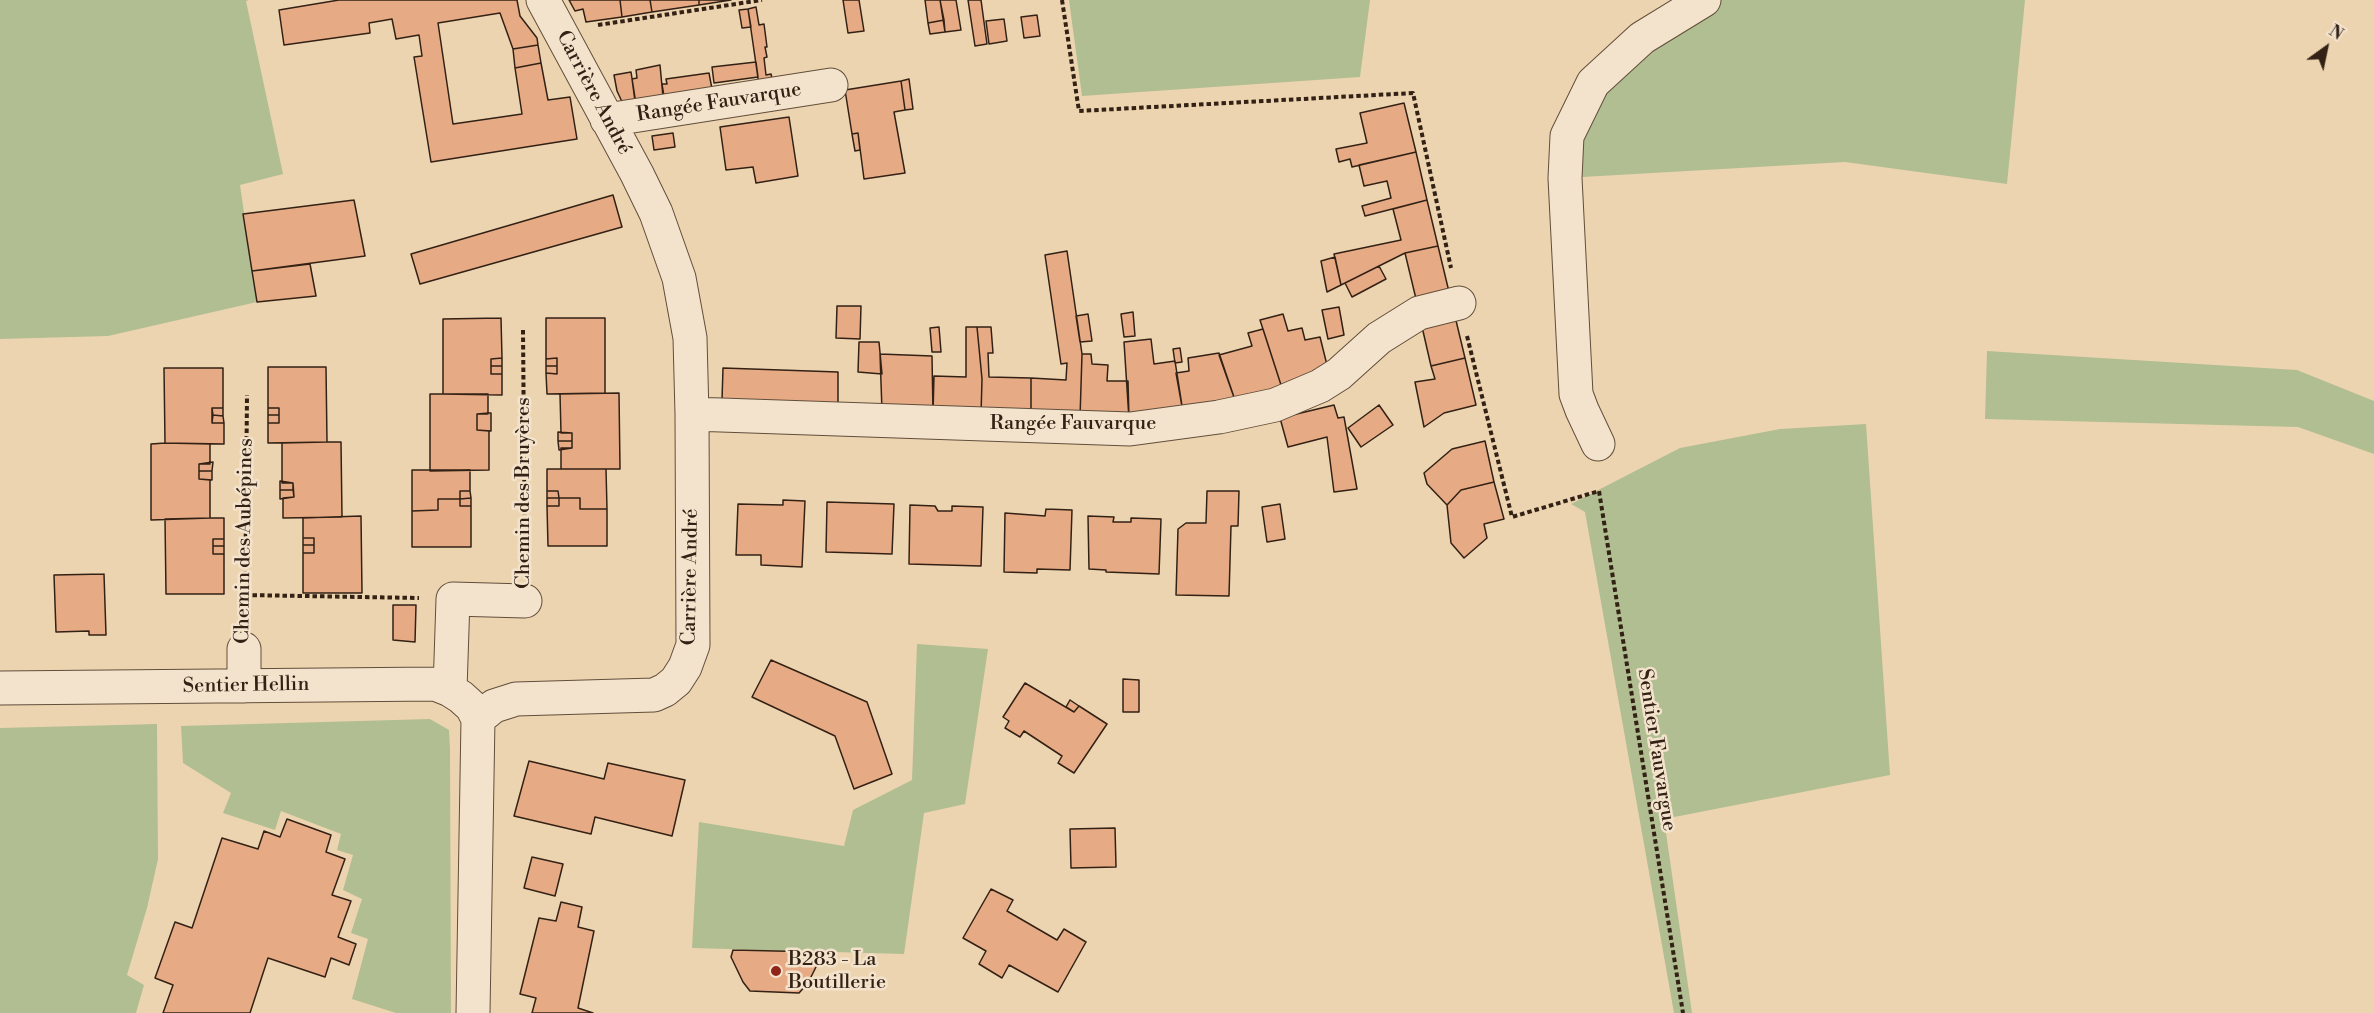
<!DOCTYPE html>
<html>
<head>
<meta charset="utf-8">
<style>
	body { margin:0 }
	#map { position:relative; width:2374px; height:1013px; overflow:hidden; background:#edd4b0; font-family:"Libre Bodoni",serif }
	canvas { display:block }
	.north { position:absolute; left:2296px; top:18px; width:60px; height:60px; -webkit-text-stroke:4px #f3e3cc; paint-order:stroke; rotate:33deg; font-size:16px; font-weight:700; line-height:24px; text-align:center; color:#322114 }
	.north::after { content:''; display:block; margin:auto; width:21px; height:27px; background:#322114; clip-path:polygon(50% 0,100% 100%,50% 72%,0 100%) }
</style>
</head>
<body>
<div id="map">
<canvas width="2374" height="1013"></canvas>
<div class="north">N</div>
</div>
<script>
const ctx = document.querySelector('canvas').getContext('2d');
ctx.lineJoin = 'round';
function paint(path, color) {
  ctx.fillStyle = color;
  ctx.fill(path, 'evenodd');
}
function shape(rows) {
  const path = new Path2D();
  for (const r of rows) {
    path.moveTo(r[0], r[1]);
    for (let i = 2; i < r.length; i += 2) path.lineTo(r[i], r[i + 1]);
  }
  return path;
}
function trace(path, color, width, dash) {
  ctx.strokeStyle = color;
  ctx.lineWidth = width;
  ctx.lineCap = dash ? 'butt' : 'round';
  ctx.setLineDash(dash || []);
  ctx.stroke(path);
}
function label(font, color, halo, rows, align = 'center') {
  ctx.font = font + ' "Libre Bodoni",serif';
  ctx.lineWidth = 5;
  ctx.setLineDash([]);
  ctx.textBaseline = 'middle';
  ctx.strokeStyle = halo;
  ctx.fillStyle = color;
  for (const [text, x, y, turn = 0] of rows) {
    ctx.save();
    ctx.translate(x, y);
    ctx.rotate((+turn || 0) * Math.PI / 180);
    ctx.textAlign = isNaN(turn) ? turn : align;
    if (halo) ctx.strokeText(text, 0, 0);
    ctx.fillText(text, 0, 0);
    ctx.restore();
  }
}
paint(shape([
	[0,0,249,0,246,1,283,174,240,185,257,302,108,336,0,339],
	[1069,0,1370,0,1360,77,1082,96],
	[1704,0,2025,0,2007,184,1845,162,1565,178,1593,83],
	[1987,351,2297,370,2374,401,2374,454,2298,427,1985,419],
	[1866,424,1890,775,1664,819,1692,1013,1674,1013,1585,512,1571,504,1680,448,1780,429],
	[917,644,988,649,965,804,924,813,904,954,692,948,699,822,844,846,853,810,912,780],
	[430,719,449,730,450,748,451,1013,396,1013,352,999,368,939,351,933,362,899,343,890,353,855,337,850,341,834,281,811,275,830,223,813,231,793,183,763,181,726],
	[157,724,158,859,147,908,127,975,144,985,136,1013,0,1013,0,728]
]), '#b1be91');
const building = shape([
	[339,0,517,0,520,16,537,38,538,45,513,49,500,13,438,23,453,124,522,114,515,68,541,63,548,100,570,97,577,139,431,162,414,57,422,56,419,35,396,39,392,19,369,23,370,33,284,45,279,10,339,0],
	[569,0,620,0,622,17,586,22,583,9,575,11,569,0],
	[620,0,650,0,652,12,622,17,620,0],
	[650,0,699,0,699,5,652,12,650,0],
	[699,0,731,0,699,5,699,0],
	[843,0,859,0,864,31,848,33,843,0],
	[925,0,940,0,944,20,928,23,925,0],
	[940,0,956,0,961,30,945,32,940,0],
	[968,0,981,0,987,44,975,46,968,0],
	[756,7,759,25,764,24,767,47,765,47,767,57,764,58,766,75,771,74,773,83,759,85,748,9,756,7],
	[748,9,751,27,742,28,739,10,748,9],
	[1037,15,1040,36,1024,38,1021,17,1037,15],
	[1004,19,1007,41,989,44,986,21,1004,19],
	[944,20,945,32,930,34,928,23,944,20],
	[538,45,541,63,515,68,513,49,538,45],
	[756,62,758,77,714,83,712,67,756,62],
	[660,65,663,97,635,101,632,79,637,78,636,70,660,65],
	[631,72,636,104,624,106,617,91,614,75,631,72],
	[709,73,712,89,664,96,662,84,667,84,666,79,709,73],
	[909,79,913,109,905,110,901,81,909,79],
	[901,81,905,110,894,112,905,173,864,179,858,133,852,134,845,90,901,81],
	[1404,103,1416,152,1352,167,1350,159,1339,162,1336,149,1367,143,1360,113,1404,103],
	[789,117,798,176,756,183,753,167,726,170,720,127,789,117],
	[673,133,675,147,654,150,652,136,673,133],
	[858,133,860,150,855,151,852,134,858,133],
	[1416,152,1427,200,1365,216,1362,206,1391,198,1387,181,1364,186,1359,165,1416,152],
	[613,195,622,227,420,284,411,254,613,195],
	[354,200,365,256,252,271,243,214,354,200],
	[1427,200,1438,246,1405,253,1341,285,1334,254,1401,240,1393,209,1427,200],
	[1438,246,1450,296,1417,303,1405,253,1438,246],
	[1067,251,1082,354,1080,418,1031,416,1031,378,1066,380,1067,363,1061,364,1045,255,1067,251],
	[1335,257,1341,285,1327,292,1321,261,1335,257],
	[310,264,316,296,257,302,252,271,310,264],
	[1379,266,1386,279,1352,297,1345,283,1379,266],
	[837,306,861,306,860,339,836,338,837,306],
	[1339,307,1344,335,1328,339,1322,310,1339,307],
	[1453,308,1465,358,1431,366,1420,318,1453,308],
	[1133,312,1135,336,1124,337,1121,314,1133,312],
	[1088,314,1092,341,1080,342,1076,316,1088,314],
	[1283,314,1288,331,1302,328,1305,340,1320,337,1329,373,1282,388,1260,320,1283,314],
	[501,318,502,358,491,359,491,374,502,374,502,395,443,394,443,319,501,318],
	[546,318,605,318,605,393,547,394,546,373,557,374,557,358,546,359,546,318],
	[939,327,941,352,932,352,930,328,939,327],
	[966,327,977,327,982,379,981,415,933,413,934,376,966,377,966,327],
	[977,327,991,327,993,353,988,353,989,377,1031,378,1031,416,981,415,982,379,977,327],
	[1263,329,1282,388,1236,403,1219,355,1252,346,1248,333,1263,329],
	[1151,339,1154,364,1175,361,1183,412,1129,419,1124,342,1151,339],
	[859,342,879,342,882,374,858,372,859,342],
	[1180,348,1182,362,1175,363,1173,349,1180,348],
	[1219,353,1236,403,1183,412,1176,373,1189,371,1188,358,1219,353],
	[880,354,932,356,933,413,882,411,880,354],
	[1082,354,1091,354,1092,364,1108,365,1107,381,1128,381,1129,419,1080,418,1082,354],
	[502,358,502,366,491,366,491,359,502,358],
	[557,358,557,366,546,366,546,359,557,358],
	[1465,358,1476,405,1444,413,1424,427,1415,382,1435,379,1431,366,1465,358],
	[491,366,502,366,502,374,491,374,491,366],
	[546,366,557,366,557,374,546,373,546,366],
	[268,367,326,367,327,442,268,443,268,423,279,423,279,408,268,408,268,367],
	[164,368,223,368,223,408,212,408,212,423,224,423,224,444,165,443,164,368],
	[723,368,838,372,838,410,722,400,723,368],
	[619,393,620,469,561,469,561,448,572,448,572,433,561,433,560,394,619,393],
	[430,394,488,394,488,414,477,414,477,430,489,431,489,470,430,471,430,394],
	[1334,405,1338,418,1344,417,1357,489,1334,492,1327,437,1288,447,1280,418,1334,405],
	[1379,405,1393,425,1361,447,1348,428,1379,405],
	[212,408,223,408,223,416,213,415,212,408],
	[268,408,279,408,279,415,268,415,268,408],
	[489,413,491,413,491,431,477,430,477,414,489,413],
	[213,415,223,416,224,423,212,423,213,415],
	[268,415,279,415,279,423,268,423,268,415],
	[558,432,572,433,572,441,558,441,558,432],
	[558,441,572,441,572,448,559,450,558,441],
	[1485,441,1494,482,1461,490,1447,505,1427,484,1424,473,1452,449,1485,441],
	[327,442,341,442,342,517,283,518,283,498,294,497,293,483,282,483,282,443,327,442],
	[165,443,210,444,210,464,199,464,199,479,210,480,210,518,151,520,151,444,165,443],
	[213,462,212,471,199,471,199,464,213,462],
	[547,469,606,469,607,509,580,509,580,498,559,498,558,491,547,491,547,469],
	[412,470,470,470,470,491,460,491,460,499,438,499,438,510,412,511,412,470],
	[199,471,212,471,212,480,199,479,199,471],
	[280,481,293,483,293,490,280,490,280,481],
	[1494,482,1504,519,1484,524,1487,538,1464,558,1451,543,1447,505,1461,490,1494,482],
	[280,490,293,490,294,497,280,499,280,490],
	[460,491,470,491,471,498,460,499,460,491],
	[547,491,558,491,559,498,547,498,547,491],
	[1207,491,1239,491,1238,526,1231,526,1229,596,1176,595,1178,529,1186,523,1206,523,1207,491],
	[471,498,471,506,460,506,460,499,471,498],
	[547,498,559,498,559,506,547,506,547,498],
	[559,498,580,498,580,509,607,509,607,546,548,546,547,506,559,506,559,498],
	[438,499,460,499,460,506,471,506,471,547,412,547,412,511,438,510,438,499],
	[783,500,805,501,802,567,761,565,761,555,736,555,738,504,783,505,783,500],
	[827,502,894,504,892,554,826,552,827,502],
	[1280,504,1285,539,1267,542,1262,507,1280,504],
	[910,505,935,506,938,511,952,511,952,506,983,507,981,566,909,564,910,505],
	[1046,509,1072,510,1070,570,1037,569,1037,573,1004,572,1005,513,1045,516,1046,509],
	[361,516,362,593,303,593,303,553,314,553,314,538,303,538,303,518,361,516],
	[1088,516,1114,517,1113,522,1131,522,1131,518,1161,519,1159,574,1106,572,1106,570,1089,569,1088,516],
	[210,518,224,518,224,539,213,539,213,554,224,554,224,594,166,594,165,519,210,518],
	[303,538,314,538,314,545,303,545,303,538],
	[213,539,224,539,224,546,213,546,213,539],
	[303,545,314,545,314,553,303,553,303,545],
	[213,546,224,546,224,554,213,554,213,546],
	[104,574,106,635,89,635,89,631,56,632,54,575,104,574],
	[393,605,416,605,415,642,393,640,393,605],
	[771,660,867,702,892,774,854,789,835,736,752,697,771,660],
	[1123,679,1139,680,1139,712,1123,712,1123,679],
	[1025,683,1074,712,1079,706,1107,724,1074,773,1058,763,1062,756,1024,731,1020,737,1005,728,1009,721,1003,717,1025,683],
	[1070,700,1079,706,1074,712,1066,707,1070,700],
	[529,761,604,779,608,763,685,780,672,836,595,817,591,834,514,816,529,761],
	[287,819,331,835,326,852,345,859,332,895,351,901,338,937,356,944,349,965,331,958,325,977,268,958,250,1013,163,1013,173,985,155,978,175,922,192,928,222,838,258,849,264,831,280,837,287,819],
	[1115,828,1116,867,1071,868,1070,829,1115,828],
	[532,857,563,864,555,896,524,888,532,857],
	[991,889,1013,900,1007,911,1057,940,1064,929,1086,942,1058,992,1009,965,1002,978,979,964,986,951,963,938,991,889],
	[561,902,582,907,578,927,594,931,578,1008,593,1013,532,1013,536,998,520,994,539,918,556,921,561,902],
	[733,950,819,952,820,959,808,983,799,993,750,991,743,982,731,957,733,950]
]);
paint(building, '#e6ab85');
trace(building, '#322114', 1.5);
const minor = shape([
	[607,120,831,85],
	[692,414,1130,429,1219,417,1275,405,1320,386,1339,374,1379,338,1419,313,1459,303],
	[1598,444,1582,410,1576,394,1565,178,1567,136,1593,83,1642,38,1704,0],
	[244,686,244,649],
	[0,688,435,684,450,690,461,697,472,707,478,719],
	[450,690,453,599,525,601],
	[473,1013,478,719,494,706,516,699,654,695,665,690,676,681,685,667,693,645,692,414,690,338,679,278,656,213,637,174,543,0]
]);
trace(minor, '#614e3b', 35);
trace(shape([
	[1062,0,1079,111,1413,93,1451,268],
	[598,25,762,0],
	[523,330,525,567],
	[1467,336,1512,517,1599,491,1683,1013],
	[245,595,419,598],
	[245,613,247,395]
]), '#322114', 4, [4.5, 3]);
trace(minor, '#f3e3cc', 33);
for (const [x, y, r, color] of [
	[776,971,6,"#8f2418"]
]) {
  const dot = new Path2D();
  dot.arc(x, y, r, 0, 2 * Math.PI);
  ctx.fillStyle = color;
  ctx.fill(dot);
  trace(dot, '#f3e3cc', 2);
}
label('20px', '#322114', '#f3e3cc', [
	["Carrière André",593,93,62],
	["Rangée Fauvarque",719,103,-9],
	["Rangée Fauvarque",1073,424],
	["Chemin des Bruyères",524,493,-90],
	["Chemin des Aubépines",245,541,-89],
	["Carrière André",691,577,-89],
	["Sentier Hellin",246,686,-1],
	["Sentier Fauvargue",1656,750,81]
]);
label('20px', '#322114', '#f3e3cc', [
	["B283 - La",788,960],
	["Boutillerie",788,983]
], 'left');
</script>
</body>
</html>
